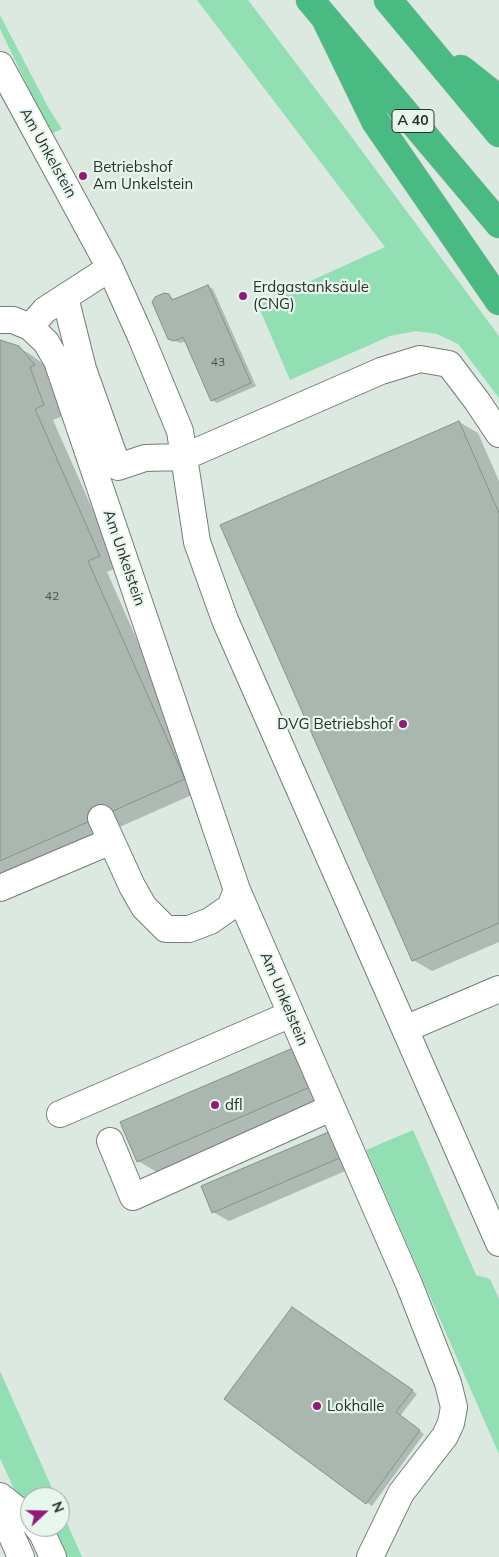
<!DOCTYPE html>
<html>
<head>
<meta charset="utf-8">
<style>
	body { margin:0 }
	#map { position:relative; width:499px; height:1557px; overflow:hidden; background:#dbe9e1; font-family:Mulish,sans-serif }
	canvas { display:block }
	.north { position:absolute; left:20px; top:1487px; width:50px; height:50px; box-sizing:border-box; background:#e8f7ee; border:1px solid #9ca7a0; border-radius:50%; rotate:69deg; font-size:14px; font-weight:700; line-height:20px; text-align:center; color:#2a302c }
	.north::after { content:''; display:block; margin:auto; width:18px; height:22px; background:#921b78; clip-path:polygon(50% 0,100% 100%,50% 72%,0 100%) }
</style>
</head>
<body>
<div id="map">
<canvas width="499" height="1557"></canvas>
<div class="north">N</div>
</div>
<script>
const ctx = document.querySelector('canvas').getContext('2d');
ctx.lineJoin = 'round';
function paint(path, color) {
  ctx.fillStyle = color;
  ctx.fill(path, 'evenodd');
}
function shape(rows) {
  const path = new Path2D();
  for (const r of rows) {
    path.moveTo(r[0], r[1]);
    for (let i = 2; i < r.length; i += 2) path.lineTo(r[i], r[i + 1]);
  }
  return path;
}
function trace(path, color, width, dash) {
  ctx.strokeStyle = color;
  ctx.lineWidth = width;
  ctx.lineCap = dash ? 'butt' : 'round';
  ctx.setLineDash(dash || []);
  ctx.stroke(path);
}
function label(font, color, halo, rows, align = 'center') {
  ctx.font = font + ' Mulish,sans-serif';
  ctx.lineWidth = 4.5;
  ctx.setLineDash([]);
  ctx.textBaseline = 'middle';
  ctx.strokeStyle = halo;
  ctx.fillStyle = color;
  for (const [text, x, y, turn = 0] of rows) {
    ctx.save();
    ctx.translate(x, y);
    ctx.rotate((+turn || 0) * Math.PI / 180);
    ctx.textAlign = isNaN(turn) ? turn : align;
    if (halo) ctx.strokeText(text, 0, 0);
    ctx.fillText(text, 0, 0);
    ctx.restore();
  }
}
paint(shape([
	[197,0,248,0,336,116,499,336,499,398,458,344,437,334,416,331,390,336,290,380,258,305,385,247],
	[0,15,49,109,62,129,53,133,38,108,0,29],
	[413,1130,476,1275,490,1279,499,1299,499,1454,366,1150],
	[0,1371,56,1497,30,1497,30,1505,14,1489,0,1458],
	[60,1507,82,1557,64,1557,51,1527,60,1527]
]), '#92dfb4');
paint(shape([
	[208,286,213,289,256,386,217,403,212,400,186,341,180,343,169,338,168,295,175,300],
	[0,341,10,343,30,354,46,366,53,376,49,378,63,416,53,420,118,567,107,572,203,790,0,880],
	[459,422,478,433,499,481,499,942,432,971,413,960],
	[293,1049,328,1099,157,1172,138,1161],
	[331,1132,357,1166,229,1221,213,1212],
	[298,1311,417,1394,400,1416,424,1434,372,1506,226,1399]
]), '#0003');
const building = shape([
	[208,285,251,383,211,401,183,337,174,341,168,339,152,302,155,297,164,293,169,294,172,300,208,285],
	[0,340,19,346,35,365,30,367,44,405,35,409,100,556,88,561,185,779,0,861,0,340],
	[459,421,499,513,499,923,412,961,220,525,459,421],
	[293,1048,310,1087,137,1162,120,1122,293,1048],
	[331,1131,342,1157,212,1213,201,1186,331,1131],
	[292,1307,413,1390,396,1412,420,1430,366,1504,224,1399,292,1307]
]);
paint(building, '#a9b7ae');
trace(building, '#849189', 1);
const minor = shape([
	[0,65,110,268,141,337,180,431,197,542,225,620,499,1243],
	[65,297,83,369,118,467,145,458,184,457,381,371,420,359,449,364,477,401,499,434],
	[0,320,13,320,30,327,46,342,57,361,237,890,230,907,210,921,189,929,166,929,144,907,132,886,101,818],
	[30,327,45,310,110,268],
	[0,888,111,841],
	[237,890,409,1284,448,1383,454,1407,451,1423,445,1436,401,1493,370,1557],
	[405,1029,499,989],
	[60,1114,291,1014],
	[110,1141,133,1197,331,1108],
	[0,1496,30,1520],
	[0,1509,21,1557],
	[37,1527,42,1533,53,1557]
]);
const highway = shape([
	[310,0,499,224],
	[388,0,499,133],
	[325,18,375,121,499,301],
	[461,69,499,99]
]);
trace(minor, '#717e76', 28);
trace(highway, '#c3c5c4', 29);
trace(minor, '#fff', 26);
trace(highway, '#48ba82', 28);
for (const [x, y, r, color] of [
	[83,176,5,"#921b78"],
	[243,296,5,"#921b78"],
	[403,724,5,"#921b78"],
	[215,1105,5,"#921b78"],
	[317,1406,5,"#921b78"]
]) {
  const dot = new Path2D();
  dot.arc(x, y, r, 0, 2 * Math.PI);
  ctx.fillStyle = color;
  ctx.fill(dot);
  trace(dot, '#e8f7ee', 2);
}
label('12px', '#4a524c', null, [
	["43",218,362],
	["42",52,596]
]);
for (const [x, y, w] of [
	[413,121,42]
]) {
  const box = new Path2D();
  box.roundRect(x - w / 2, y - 11.5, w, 23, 4);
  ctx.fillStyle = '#e8f7ee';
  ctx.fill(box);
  trace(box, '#2a302c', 1);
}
label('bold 14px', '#2a302c', null, [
	["A 40",413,121]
]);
label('15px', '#2a302c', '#e8f7ee', [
	["Am Unkelstein",48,153,61],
	["Am Unkelstein",124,558,71],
	["Am Unkelstein",284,999,67]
]);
label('15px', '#2a302c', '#e8f7ee', [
	["Betriebshof",93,167],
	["Am Unkelstein",93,184],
	["Erdgastanksäule",253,287],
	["(CNG)",253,304],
	["DVG Betriebshof",393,724,"right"],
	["dfl",225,1105],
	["Lokhalle",327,1406]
], 'left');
</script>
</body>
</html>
